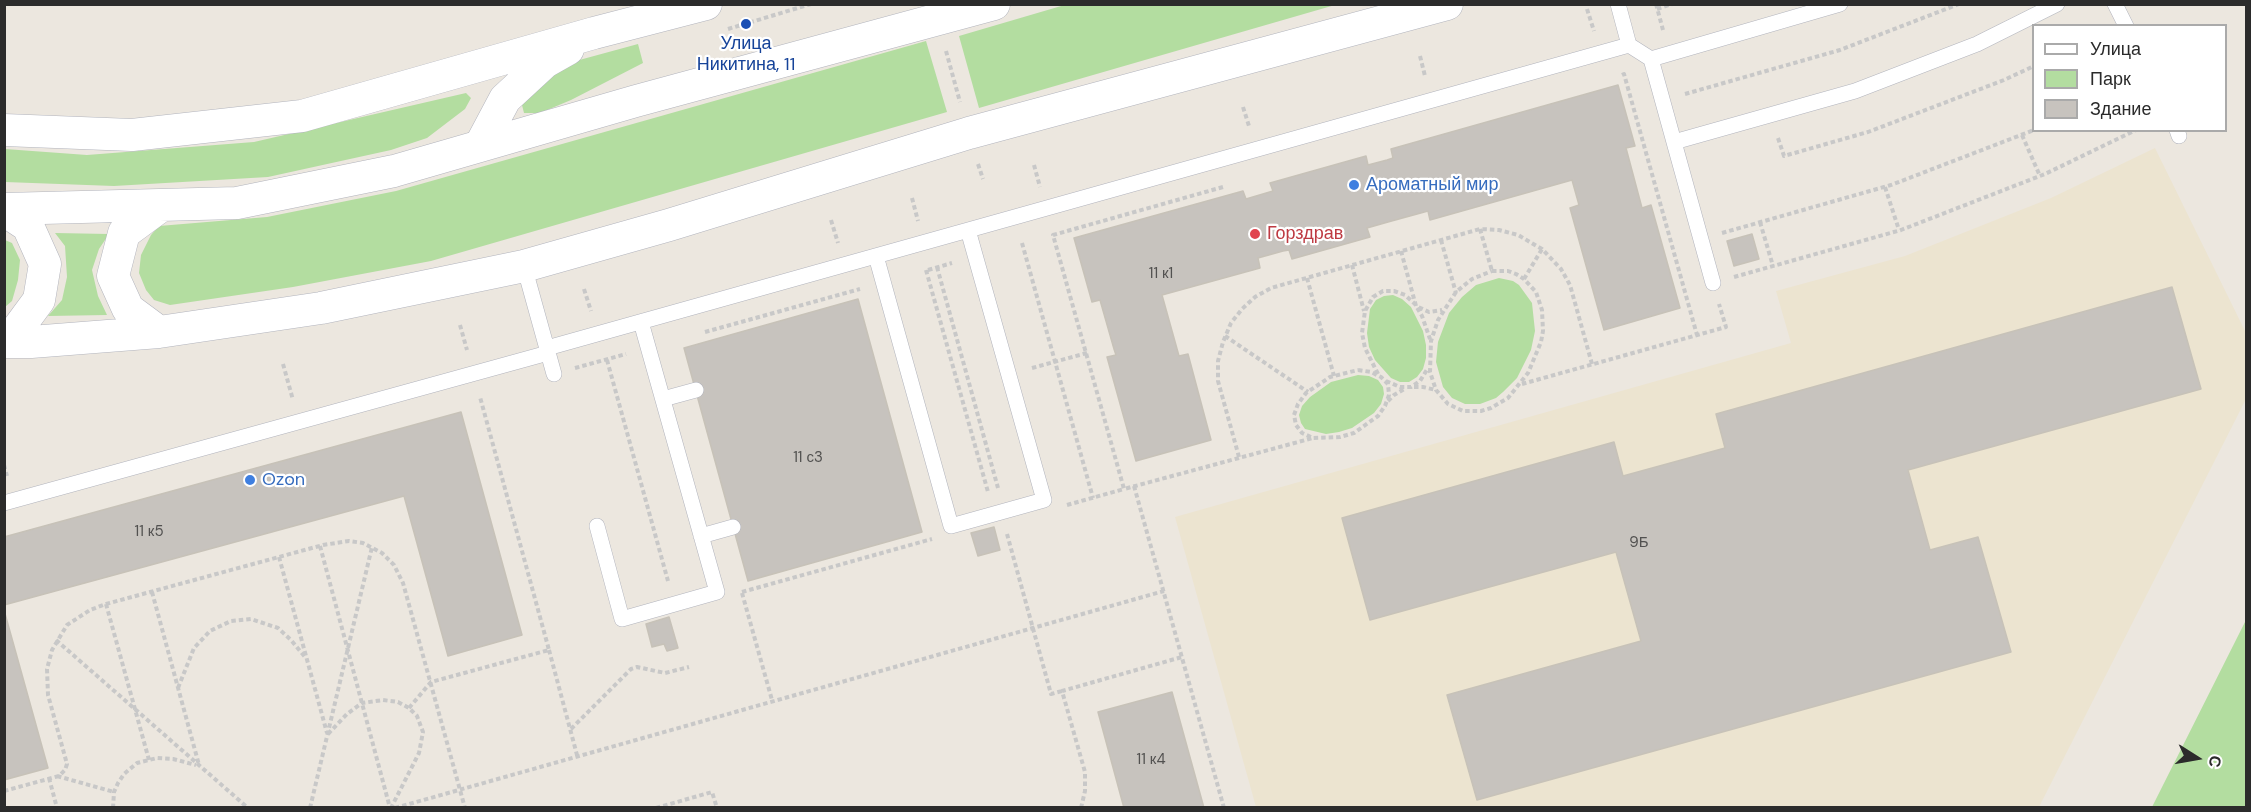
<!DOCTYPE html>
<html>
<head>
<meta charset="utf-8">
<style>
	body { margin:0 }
	#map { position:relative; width:2251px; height:812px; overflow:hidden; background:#ece7df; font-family:"DM Sans",sans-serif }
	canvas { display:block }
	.frame { position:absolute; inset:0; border:6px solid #2b2b2b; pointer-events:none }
	.legend { position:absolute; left:2032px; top:24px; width:195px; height:108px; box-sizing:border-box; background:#fff; border:2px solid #aaa; margin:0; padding:8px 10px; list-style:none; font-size:18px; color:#2b2b2b }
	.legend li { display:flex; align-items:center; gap:12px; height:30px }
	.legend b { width:30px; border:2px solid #aaa }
	.north { position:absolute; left:2167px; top:728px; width:60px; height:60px; -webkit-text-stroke:4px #fff; paint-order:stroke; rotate:101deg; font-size:16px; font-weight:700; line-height:24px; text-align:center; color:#2b2b2b }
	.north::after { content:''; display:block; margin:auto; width:21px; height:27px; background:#2b2b2b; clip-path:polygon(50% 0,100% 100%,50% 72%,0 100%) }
</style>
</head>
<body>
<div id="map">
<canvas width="2251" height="812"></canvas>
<div class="frame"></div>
<ul class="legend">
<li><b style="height:8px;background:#fff"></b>Улица</li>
<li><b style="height:16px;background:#b3dda0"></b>Парк</li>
<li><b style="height:16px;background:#c7c3be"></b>Здание</li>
</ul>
<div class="north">С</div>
</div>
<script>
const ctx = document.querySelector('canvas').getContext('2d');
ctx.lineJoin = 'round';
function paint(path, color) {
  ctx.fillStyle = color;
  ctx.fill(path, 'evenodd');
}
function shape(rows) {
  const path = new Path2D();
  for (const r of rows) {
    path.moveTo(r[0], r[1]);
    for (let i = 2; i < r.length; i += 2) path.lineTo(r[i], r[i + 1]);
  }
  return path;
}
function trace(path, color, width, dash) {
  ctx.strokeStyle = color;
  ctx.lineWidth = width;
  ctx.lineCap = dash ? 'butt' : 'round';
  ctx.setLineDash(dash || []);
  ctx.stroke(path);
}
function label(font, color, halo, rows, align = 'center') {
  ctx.font = font + ' "DM Sans",sans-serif';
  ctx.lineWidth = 4.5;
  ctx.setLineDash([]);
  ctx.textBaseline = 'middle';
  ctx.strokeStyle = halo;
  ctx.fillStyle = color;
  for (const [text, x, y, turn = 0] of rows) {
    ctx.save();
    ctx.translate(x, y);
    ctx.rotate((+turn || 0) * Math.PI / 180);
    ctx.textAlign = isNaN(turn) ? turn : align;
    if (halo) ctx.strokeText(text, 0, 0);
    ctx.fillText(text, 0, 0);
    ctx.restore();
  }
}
paint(shape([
	[2155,148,2246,333,2246,399,2039,807,1256,807,1175,517,1791,343,1776,291,1905,256,2051,198]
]), '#ece4d0');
paint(shape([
	[1068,4,1335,4,1335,5,979,108,959,36],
	[926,41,947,112,431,261,293,287,170,305,154,300,146,290,139,273,141,255,151,235,159,226,267,217,396,191],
	[638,44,643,63,571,100,540,113,524,113,522,105,530,93,572,62],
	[466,93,471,98,465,109,427,138,391,150,268,177,114,186,5,182,5,149,87,155,254,142],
	[55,233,109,234,99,249,92,270,98,296,107,315,48,316,62,300,67,277,65,246],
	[5,240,12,243,20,260,18,280,12,301,5,307],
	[1499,278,1513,281,1519,285,1532,303,1535,331,1531,350,1517,378,1503,392,1496,398,1480,404,1465,404,1452,398,1443,387,1436,362,1438,342,1449,313,1462,297,1476,285],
	[1393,295,1402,299,1411,307,1423,331,1426,345,1426,358,1423,369,1417,377,1409,382,1400,382,1391,378,1375,360,1369,347,1367,333,1370,309,1376,300,1384,296],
	[1358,375,1369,376,1378,380,1383,387,1384,394,1381,404,1374,413,1352,428,1339,432,1326,434,1305,429,1301,423,1299,415,1302,406,1310,397,1331,382],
	[2246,621,2246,807,2152,807,2245,622]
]), '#b3dda0');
const building = shape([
	[1618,85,1635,146,1626,148,1642,208,1651,205,1680,308,1604,330,1570,208,1579,205,1572,180,1430,220,1428,211,1388,222,1367,228,1370,237,1292,259,1289,250,1283,251,1258,258,1260,268,1162,295,1179,356,1188,354,1211,440,1136,461,1107,357,1116,355,1114,349,1100,300,1092,302,1074,238,1243,191,1246,199,1273,191,1270,183,1366,156,1368,165,1387,160,1393,158,1391,149,1618,85],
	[1752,234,1759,259,1734,266,1727,241,1752,234],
	[2172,287,2201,389,1908,470,1930,550,1978,537,2011,652,1477,800,1447,695,1641,641,1616,552,1370,620,1342,518,1614,442,1623,476,1725,448,1716,414,2172,287],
	[858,299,922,532,748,581,684,348,858,299],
	[461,412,522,635,448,656,404,496,4,605,4,537,461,412],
	[994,527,1000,550,978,556,971,533,994,527],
	[4,610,48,768,4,780,4,610],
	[669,617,678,648,667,651,664,644,652,647,646,624,669,617],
	[1172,692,1204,808,1124,808,1098,712,1172,692]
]);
paint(building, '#c7c3be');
trace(building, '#c7c2b8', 1.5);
const lane = shape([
	[1618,4,1629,45,1651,59,1713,283],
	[2115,4,2126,26],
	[1651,59,1840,4],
	[2177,130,2179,136],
	[1674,142,1855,91,1977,44,2057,4],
	[876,256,951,526,1044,500,968,230],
	[524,266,554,374],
	[547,348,1629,45],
	[663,399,696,390],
	[4,503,548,353],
	[597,526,622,619,717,592,641,322],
	[701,536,733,527]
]);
const street = shape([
	[4,130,132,135,302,116,594,33,706,4],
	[480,146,505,99,545,62,568,49],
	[4,209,237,203,394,171,636,101,994,4],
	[4,210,28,226,45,264,39,300,8,342],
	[159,332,128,309,113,276,124,233,162,205],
	[4,342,31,342,159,332,321,308,524,266,669,225,969,133,1447,4]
]);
trace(lane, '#b2b4bd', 16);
trace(street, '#b2b4bd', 33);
trace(shape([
	[1656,4,1663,30],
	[1587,9,1594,31],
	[1657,9,1672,4],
	[728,29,811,4],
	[946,51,960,102],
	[1420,56,1425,76],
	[1622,75,1624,74,1697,335],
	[1685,94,1840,50,1959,4],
	[1243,107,1249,126],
	[2022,135,2040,176],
	[1778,138,1784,156,1868,132,2004,80,2034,66],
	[978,164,983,179],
	[1034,165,1040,187],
	[1223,187,1053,235,1124,489,1313,438],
	[1885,187,1899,230],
	[912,198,918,221],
	[831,220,838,243],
	[1760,222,1773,266],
	[1480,229,1492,271],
	[1722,233,1891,185,2034,130],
	[1441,240,1456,293],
	[1022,243,1093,498],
	[1401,251,1416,306,1429,312,1442,310],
	[1352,265,1364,311],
	[937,267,998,488],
	[926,270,988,492],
	[928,270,952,263],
	[1492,271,1508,271,1516,274,1524,279,1536,292,1542,310,1543,331,1541,342,1528,373,1508,398,1491,408,1481,411,1463,411,1448,404,1436,390,1430,372,1431,341,1438,320,1456,292,1472,279,1492,271],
	[1734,277,1901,230,2045,174,2136,130],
	[1307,278,1334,376],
	[1524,279,1542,249],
	[584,289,591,311],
	[460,325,467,350],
	[705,332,860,289],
	[1225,336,1308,392],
	[607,360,668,581],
	[283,364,293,400],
	[575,368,626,354],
	[1032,368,1087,353],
	[1358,370,1371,372,1381,377,1388,384,1389,395,1385,406,1378,416,1354,433,1340,437,1313,438,1302,433,1296,425,1294,415,1298,404,1306,393,1330,377,1358,370],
	[1378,374,1365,348,1362,333,1365,311,1373,297,1383,291,1394,291,1405,295,1415,304,1422,316,1430,339],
	[1386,381,1400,387,1411,387,1420,381,1428,368],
	[1522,384,1726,327,1719,304],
	[1414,387,1423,387,1436,390],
	[1388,401,1394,395,1406,388],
	[1239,457,1218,381,1218,361,1223,342,1231,323,1242,309,1255,297,1271,288,1480,229,1499,230,1518,235,1542,249,1561,269,1570,285,1592,364],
	[4,465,7,476],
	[1134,486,1224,808],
	[1067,505,1124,489],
	[1007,534,1051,694,1062,691],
	[320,546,390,808],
	[279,557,327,733],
	[152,592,199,765],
	[742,592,932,539],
	[742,593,772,700],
	[106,604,149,760],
	[56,640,248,808],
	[549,650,577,755],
	[178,688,194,648,210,631,231,621,251,619,278,628,291,640,305,657],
	[409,708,431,682,549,650,480,397],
	[571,729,631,669,637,667,665,673,689,667],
	[328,734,347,714,362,703,383,700,398,702,409,708,417,716,423,732,419,753,391,808],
	[57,776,114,792],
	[49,778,57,808],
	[4,791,59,776,65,770,67,764,48,695,47,669,52,650,67,625,90,610,106,604,323,545,349,541,363,543,382,553,394,565,403,583,465,808],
	[113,808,114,792,118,783,124,774,137,763,157,758,173,759,196,765],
	[310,808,372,547],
	[395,808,1164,591],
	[656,808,712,792,717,808],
	[1081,808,1085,791,1085,772,1062,691,1182,657]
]), '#c8c8c8', 4, [4.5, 3]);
trace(lane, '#fff', 15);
trace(street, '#fff', 32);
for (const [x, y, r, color] of [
	[746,24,6,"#1a4fb4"],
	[1354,185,6,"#3f7fe0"],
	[1255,234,6,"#e0444e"],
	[250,480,6,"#3f7fe0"]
]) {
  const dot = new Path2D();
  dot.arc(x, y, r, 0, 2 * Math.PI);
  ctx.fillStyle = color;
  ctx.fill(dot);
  trace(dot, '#fff', 2);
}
label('15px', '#525150', null, [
	["11 к1",1161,274],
	["11 с3",808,458],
	["11 к5",149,532],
	["9Б",1639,543],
	["11 к4",1151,760]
]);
label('18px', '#164399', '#fff', [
	["Улица",746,44],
	["Никитина, 11",746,65]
]);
label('18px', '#366cbe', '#fff', [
	["Ароматный мир",1366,185],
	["Ozon",262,480]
], 'left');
label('18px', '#be3a42', '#fff', [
	["Горздрав",1267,234]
], 'left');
</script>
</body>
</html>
